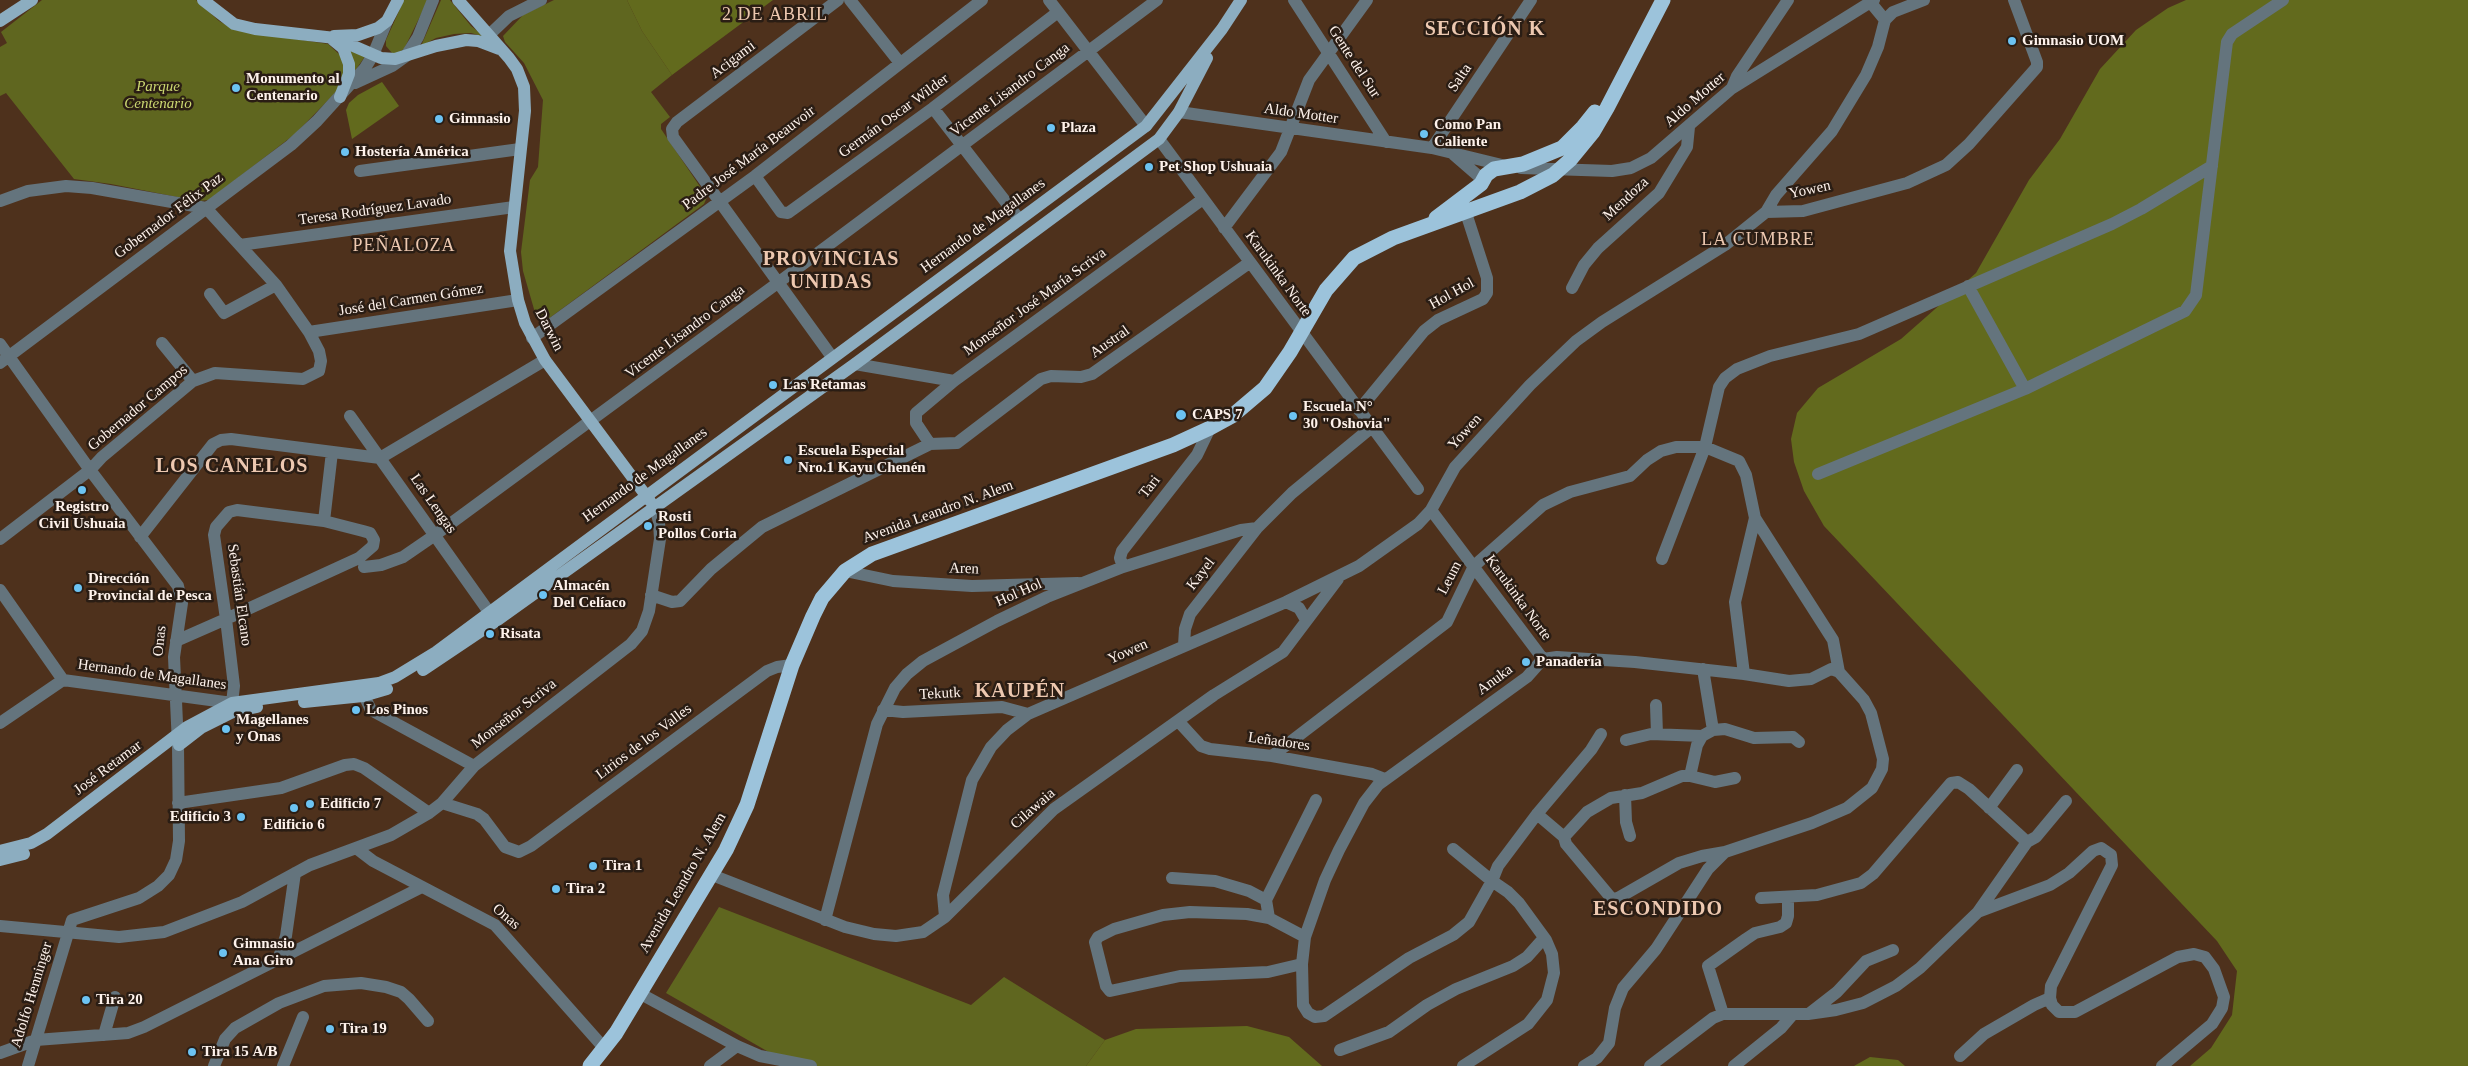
<!DOCTYPE html>
<html>
<head>
<meta charset="utf-8">
<style>
	body { margin:0 }
	canvas { display:block; background:#4e311c }
</style>
</head>
<body>
<canvas width="2468" height="1066"></canvas>
<script>
const ctx = document.querySelector('canvas').getContext('2d');
ctx.lineJoin = 'round';
function paint(path, color) {
  ctx.fillStyle = color;
  ctx.fill(path, 'evenodd');
}
function shape(rows) {
  const path = new Path2D();
  for (const r of rows) {
    path.moveTo(r[0], r[1]);
    for (let i = 2; i < r.length; i += 2) path.lineTo(r[i], r[i + 1]);
  }
  return path;
}
function trace(path, color, width, dash) {
  ctx.strokeStyle = color;
  ctx.lineWidth = width;
  ctx.lineCap = dash ? 'butt' : 'round';
  ctx.setLineDash(dash || []);
  ctx.stroke(path);
}
function label(font, color, halo, rows, align = 'center') {
  ctx.font = font + ' "Times New Roman",serif';
  ctx.lineWidth = 5;
  ctx.setLineDash([]);
  ctx.textBaseline = 'middle';
  ctx.strokeStyle = halo;
  ctx.fillStyle = color;
  for (const [text, x, y, turn = 0] of rows) {
    ctx.save();
    ctx.translate(x, y);
    ctx.rotate((+turn || 0) * Math.PI / 180);
    ctx.textAlign = isNaN(turn) ? turn : align;
    if (halo) ctx.strokeText(text, 0, 0);
    ctx.fillText(text, 0, 0);
    ctx.restore();
  }
}
paint(shape([
	[42,0,196,0,219,21,235,30,328,44,341,56,345,70,337,91,295,134,209,200,198,201,111,184,74,179,6,93,0,96,0,47,7,43,1,32],
	[404,0,428,0,404,49,398,53,392,53,386,46,386,40],
	[441,0,450,0,471,26,485,37,471,33,454,34,436,38,421,46],
	[554,0,627,0,642,31,672,75,651,92,670,117,661,124,661,129,707,197,704,204,544,322,536,316,523,271,521,252,530,180,538,167,543,100,524,63,505,42,503,36,523,15],
	[346,49,366,55,352,75],
	[719,907,971,1005,1004,977,1105,1040,1086,1066,793,1066,666,993]
]), '#5f661f');
paint(shape([
	[627,0,773,0,672,75,642,31],
	[2186,0,2468,0,2468,1066,2190,1066,2211,1048,2232,1015,2237,971,2217,941,1824,526,1804,491,1794,462,1791,439,1797,413,1818,388,1901,339,1976,273,2029,180,2060,139,2100,69,2136,30,2168,8],
	[382,82,399,106,352,139,346,110,349,103,358,95],
	[1247,1026,1289,1037,1322,1066,1086,1066,1105,1040,1136,1029],
	[1870,1057,1898,1060,1905,1066,1854,1066]
]), '#626a1d');
trace(shape([
	[850,0,900,63],
	[1049,0,1146,126],
	[1294,0,1386,142],
	[1885,20,1893,12,1924,0],
	[489,35,509,16,541,0],
	[355,83,392,66,406,56,418,37,433,0],
	[1732,88,1737,76,1788,0],
	[933,108,1019,219],
	[1179,112,1432,148,1506,166],
	[1159,139,1418,489],
	[1432,148,1531,0],
	[1453,154,1483,180],
	[1521,168,1612,171,1631,168,1651,158,1731,89,1874,0],
	[360,171,520,149],
	[755,176,781,212,788,213,933,108,1058,12],
	[0,201,28,191,66,186,92,188,206,208],
	[1766,212,1776,195,1832,131,1866,75,1878,47,1885,20,1871,3],
	[1224,228,1281,152,1309,80,1367,0],
	[240,245,514,207],
	[1968,286,2025,389],
	[1572,288,1584,265,1598,248,1659,193,1687,147,1689,127],
	[210,294,224,313,276,285],
	[309,332,518,300],
	[532,338,755,176,982,0],
	[162,343,193,381],
	[0,344,90,470,178,586,182,603,174,657,178,745,179,841,176,860,169,875,158,886,139,898,72,920,28,1066],
	[832,357,673,137,672,129,677,122,838,0],
	[0,363,291,145,317,121,365,68,373,55,387,21],
	[855,364,954,381],
	[1359,410,1424,331,1438,320,1483,299,1487,293,1487,278,1466,213],
	[350,416,489,612],
	[930,444,916,423,916,413,954,381,1203,199],
	[1818,474,2025,389,2185,311,2196,295,2227,42,2232,34,2283,0],
	[1431,510,1543,659],
	[324,521,332,452],
	[140,537,213,444,221,440,231,439,380,458,545,360],
	[0,539,90,470,102,457,193,381,215,373,303,379,319,371,321,361,319,351,309,332,276,285,206,208],
	[1662,559,1705,447,1719,387,1725,378,1737,369,1770,356,1859,334,2112,224,2141,209,2212,166],
	[364,567,381,565,403,557,435,535,779,282,1157,0],
	[1123,567,1120,558,1122,551,1197,455,1210,428],
	[845,571,893,581,972,586,1078,583],
	[0,590,63,680],
	[651,595,672,602,680,601,711,569,762,527,930,444,957,443,1041,379,1051,376,1081,377,1092,374,1249,263],
	[1286,602,1299,608,1306,620],
	[1184,645,1185,629,1190,614,1257,528,1292,493,1372,427],
	[1703,669,1713,730],
	[360,687,371,710,474,766],
	[1656,705,1657,734],
	[883,710,903,712,1002,707,1028,714],
	[1179,722,1201,746,1210,749,1272,756,1372,774,1385,779],
	[0,723,63,680,232,703,234,686,226,619,214,535,216,527,229,512,237,510,324,521,363,531,370,533,374,540,373,546,359,558,226,619,176,641],
	[1626,740,1651,734,1702,736,1713,730,1725,729,1754,738,1793,737,1799,742],
	[1272,756,1447,622,1474,566,1543,505,1570,492,1630,476,1647,460,1661,451,1676,447,1705,447,1739,461,1746,475,1755,518,1735,602,1744,674],
	[1690,776,1697,745,1702,736],
	[1625,795,1626,822,1630,836],
	[178,803,281,788,345,765,354,764,364,768,429,813],
	[442,803,477,814,484,819,505,847,519,852,531,846,767,671,777,667,792,665],
	[1989,808,2017,770],
	[1537,814,1564,837],
	[356,848,373,861,495,925,605,1049],
	[1453,849,1492,881,1498,866,1537,814,1591,750,1601,734],
	[1725,852,1702,856,1679,863,1618,898,1612,899,1566,844,1564,837,1587,812,1611,798,1642,793,1682,776,1690,776,1715,782,1735,778],
	[712,875,845,927,874,934,896,936,923,932,945,917,1054,809,1214,695,1283,652,1338,579],
	[1172,878,1215,881,1249,891,1266,900,1269,918],
	[1761,898,1817,895,1861,883,1873,874,1951,783,1958,782,1969,789,2027,842],
	[1266,900,1316,800],
	[1978,912,2050,885,2069,873,2093,851,2101,848,2111,855,2112,865,2051,986,2050,998,2052,1005,2059,1012,2075,1012,2178,957,2194,954,2205,957,2214,969,2224,997,2222,1008,2212,1024,2162,1066],
	[945,917,943,895,972,780,991,747,1007,730,1028,714,1286,602,1359,566,1418,524,1431,510,1455,467,1530,385,1576,341,1602,322,1725,245,1766,212,1803,211,1907,183,1946,165,1969,144,2037,67,2037,62,2014,0],
	[825,920,877,724,895,688,907,674,923,661,997,621,1047,597,1123,567,1241,530,1257,528],
	[0,926,119,937,164,932,242,902,310,865,391,835,429,813,442,803,474,766,631,644,642,631,649,611,660,539,659,522,655,507],
	[278,960,286,936,295,873],
	[1302,964,1268,972,1180,976,1110,991,1106,986,1095,942,1098,937,1114,929,1163,915,1190,912,1247,914,1269,918,1305,937],
	[639,993,737,1046,760,1056,811,1066],
	[1810,1013,1837,992,1866,961,1893,950],
	[1723,1014,1708,966,1746,939,1755,933,1780,927,1786,923,1788,916,1788,898],
	[104,1035,115,997],
	[1340,1050,1389,1032,1427,1005,1456,989,1513,966,1527,957,1544,938],
	[0,1053,36,1040,128,1033,144,1027,422,887],
	[1960,1056,1984,1034,2034,1005,2050,998],
	[214,1066,225,1039,235,1028,279,1003,324,986,361,983,386,987,401,992,409,999,428,1021],
	[283,1066,303,1017],
	[710,1066,737,1046],
	[1463,1066,1528,1024,1547,1000,1554,973,1552,954,1546,940,1519,903,1508,892,1492,881,1469,922,1453,935,1409,958,1324,1016,1315,1017,1308,1013,1303,1005,1302,964,1305,937,1325,880,1339,850,1364,803,1378,785,1527,677,1543,659,1557,657,1635,662,1744,674,1789,681,1811,679,1831,669,1839,672],
	[1584,1066,1597,1058,1609,1043,1615,1008,1623,988,1656,949,1708,869,1725,852,1812,823,1847,808,1872,788,1882,769,1883,759,1871,713,1864,700,1839,672,1833,640,1755,518],
	[1650,1066,1713,1018,1723,1014,1808,1014,1836,1010,1863,1003,1896,986,1920,968,1978,912,2027,842,2036,837,2066,801],
	[1734,1066,1781,1028,1793,1014]
]), '#64747d', 12);
trace(shape([
	[203,0,234,24,255,29,335,38,381,58,395,59,436,46,466,40,478,41,499,49],
	[458,0,509,58,517,69,524,87,525,111,510,251,518,300,525,323,545,360,650,501],
	[0,21,32,0],
	[334,36,358,35,378,28,387,21,398,0],
	[332,39,343,48,349,64,349,74,340,97],
	[423,670,496,621,855,364,1159,139,1179,112,1207,58],
	[304,702,363,696,387,689],
	[179,745,201,728,233,712,257,707],
	[0,851,31,843,47,834,187,727,232,703,379,683,395,677,436,652,1146,126,1222,29,1241,0],
	[0,860,24,854]
]), '#8cadc0', 12);
trace(shape([
	[1436,218,1481,184,1486,175,1494,169,1523,164,1562,148,1583,127,1595,112],
	[590,1066,616,1033,726,850,747,805,792,665,813,616,822,598,845,571,872,554,1173,445,1210,428,1232,416,1265,388,1290,352,1326,290,1354,258,1393,238,1520,192,1553,175,1570,160,1593,132,1607,108,1663,0]
]), '#9cc3db', 15);
for (const [x, y, r, color] of [
	[2012,41,5,"#6cc3f2"],
	[236,88,5,"#6cc3f2"],
	[439,119,5,"#6cc3f2"],
	[1051,128,5,"#6cc3f2"],
	[1424,134,5,"#6cc3f2"],
	[345,152,5,"#6cc3f2"],
	[1149,167,5,"#6cc3f2"],
	[773,385,5,"#6cc3f2"],
	[1181,415,6,"#6cc3f2"],
	[1293,416,5,"#6cc3f2"],
	[788,460,5,"#6cc3f2"],
	[82,490,5,"#6cc3f2"],
	[648,526,5,"#6cc3f2"],
	[78,588,5,"#6cc3f2"],
	[543,595,5,"#6cc3f2"],
	[490,634,5,"#6cc3f2"],
	[1526,662,5,"#6cc3f2"],
	[356,710,5,"#6cc3f2"],
	[226,729,5,"#6cc3f2"],
	[310,804,5,"#6cc3f2"],
	[294,808,5,"#6cc3f2"],
	[241,817,5,"#6cc3f2"],
	[593,866,5,"#6cc3f2"],
	[556,889,5,"#6cc3f2"],
	[223,953,5,"#6cc3f2"],
	[86,1000,5,"#6cc3f2"],
	[330,1029,5,"#6cc3f2"],
	[192,1052,5,"#6cc3f2"]
]) {
  const dot = new Path2D();
  dot.arc(x, y, r, 0, 2 * Math.PI);
  ctx.fillStyle = color;
  ctx.fill(dot);
  trace(dot, '#2a1d14', 2);
}
label('bold 15px', '#fef2eb', '#2a1d14', [
	["Gimnasio UOM",2022,41],
	["Monumento al",246,79],
	["Centenario",246,96],
	["Gimnasio",449,119],
	["Como Pan",1434,125],
	["Caliente",1434,142],
	["Plaza",1061,128],
	["Hostería América",355,152],
	["Pet Shop Ushuaia",1159,167],
	["Las Retamas",783,385],
	["Escuela N°",1303,407],
	["30 \"Oshovia\"",1303,424],
	["CAPS 7",1192,415],
	["Escuela Especial",798,451],
	["Nro.1 Kayu Chenén",798,468],
	["Registro",82,507,"center"],
	["Civil Ushuaia",82,524,"center"],
	["Rosti",658,517],
	["Pollos Coria",658,534],
	["Dirección",88,579],
	["Provincial de Pesca",88,596],
	["Almacén",553,586],
	["Del Celíaco",553,603],
	["Risata",500,634],
	["Panadería",1536,662],
	["Los Pinos",366,710],
	["Magellanes",236,720],
	["y Onas",236,737],
	["Edificio 7",320,804],
	["Edificio 3",231,817,"right"],
	["Edificio 6",294,825,"center"],
	["Tira 1",603,866],
	["Tira 2",566,889],
	["Gimnasio",233,944],
	["Ana Giro",233,961],
	["Tira 20",96,1000],
	["Tira 19",340,1029],
	["Tira 15 A/B",202,1052]
], 'left');
label('15px', '#fef2eb', '#2a1d14', [
	["Acigami",733,60,-37],
	["Gente del Sur",1354,62,57],
	["Salta",1460,78,-56],
	["Vicente Lisandro Canga",1010,90,-37],
	["Aldo Motter",1695,100,-41],
	["Aldo Motter",1301,114,8],
	["Germán Oscar Wilder",894,116,-36],
	["Padre José María Beauvoir",749,158,-37],
	["Yowen",1810,190,-12],
	["Mendoza",1626,199,-43],
	["Teresa Rodríguez Lavado",375,210,-8],
	["Gobernador Félix Paz",169,216,-37],
	["Hernando de Magallanes",983,226,-36],
	["Karukinka Norte",1278,274,54],
	["Hol Hol",1452,294,-29],
	["José del Carmen Gómez",411,300,-9],
	["Monseñor José María Scriva",1035,302,-36],
	["Darwin",549,330,63],
	["Vicente Lisandro Canga",685,332,-37],
	["Austral",1110,342,-35],
	["Gobernador Campos",138,408,-40],
	["Yowen",1465,432,-48],
	["Hernando de Magallanes",645,475,-36],
	["Tari",1150,487,-52],
	["Las Lengas",433,504,55],
	["Avenida Leandro N. Alem",938,512,-20],
	["Aren",964,569,2],
	["Kayel",1201,574,-53],
	["Leum",1450,578,-63],
	["Hol Hol",1019,593,-24],
	["Sebastián Elcano",239,595,82],
	["Karukinka Norte",1518,598,54],
	["Onas",160,641,-84],
	["Yowen",1128,652,-24],
	["Hernando de Magallanes",152,675,8],
	["Anuka",1495,680,-36],
	["Tekutk",940,694,-3],
	["Monseñor Scriva",514,714,-38],
	["Lirios de los Valles",644,742,-37],
	["Leñadores",1279,742,8],
	["José Retamar",108,768,-37],
	["Cilawaia",1033,809,-41],
	["Avenida Leandro N. Alem",683,883,-60],
	["Onas",506,917,40],
	["Adolfo Henninger",32,995,-73]
]);
label('italic 15px', '#ccd871', '#2a1d14', [
	["Parque",158,87],
	["Centenario",158,104]
]);
ctx.letterSpacing = '1px';
label('18px', '#edc8b0', '#2a1d14', [
	["2 DE ABRIL",775,15],
	["LA CUMBRE",1758,240],
	["PEÑALOZA",404,246]
]);
ctx.letterSpacing = '0px';
ctx.letterSpacing = '1px';
label('bold 20px', '#edc8b0', '#2a1d14', [
	["SECCIÓN K",1485,30],
	["PROVINCIAS",831,260],
	["UNIDAS",831,283],
	["LOS CANELOS",232,467],
	["KAUPÉN",1020,692],
	["ESCONDIDO",1658,910]
]);
ctx.letterSpacing = '0px';
</script>
</body>
</html>
